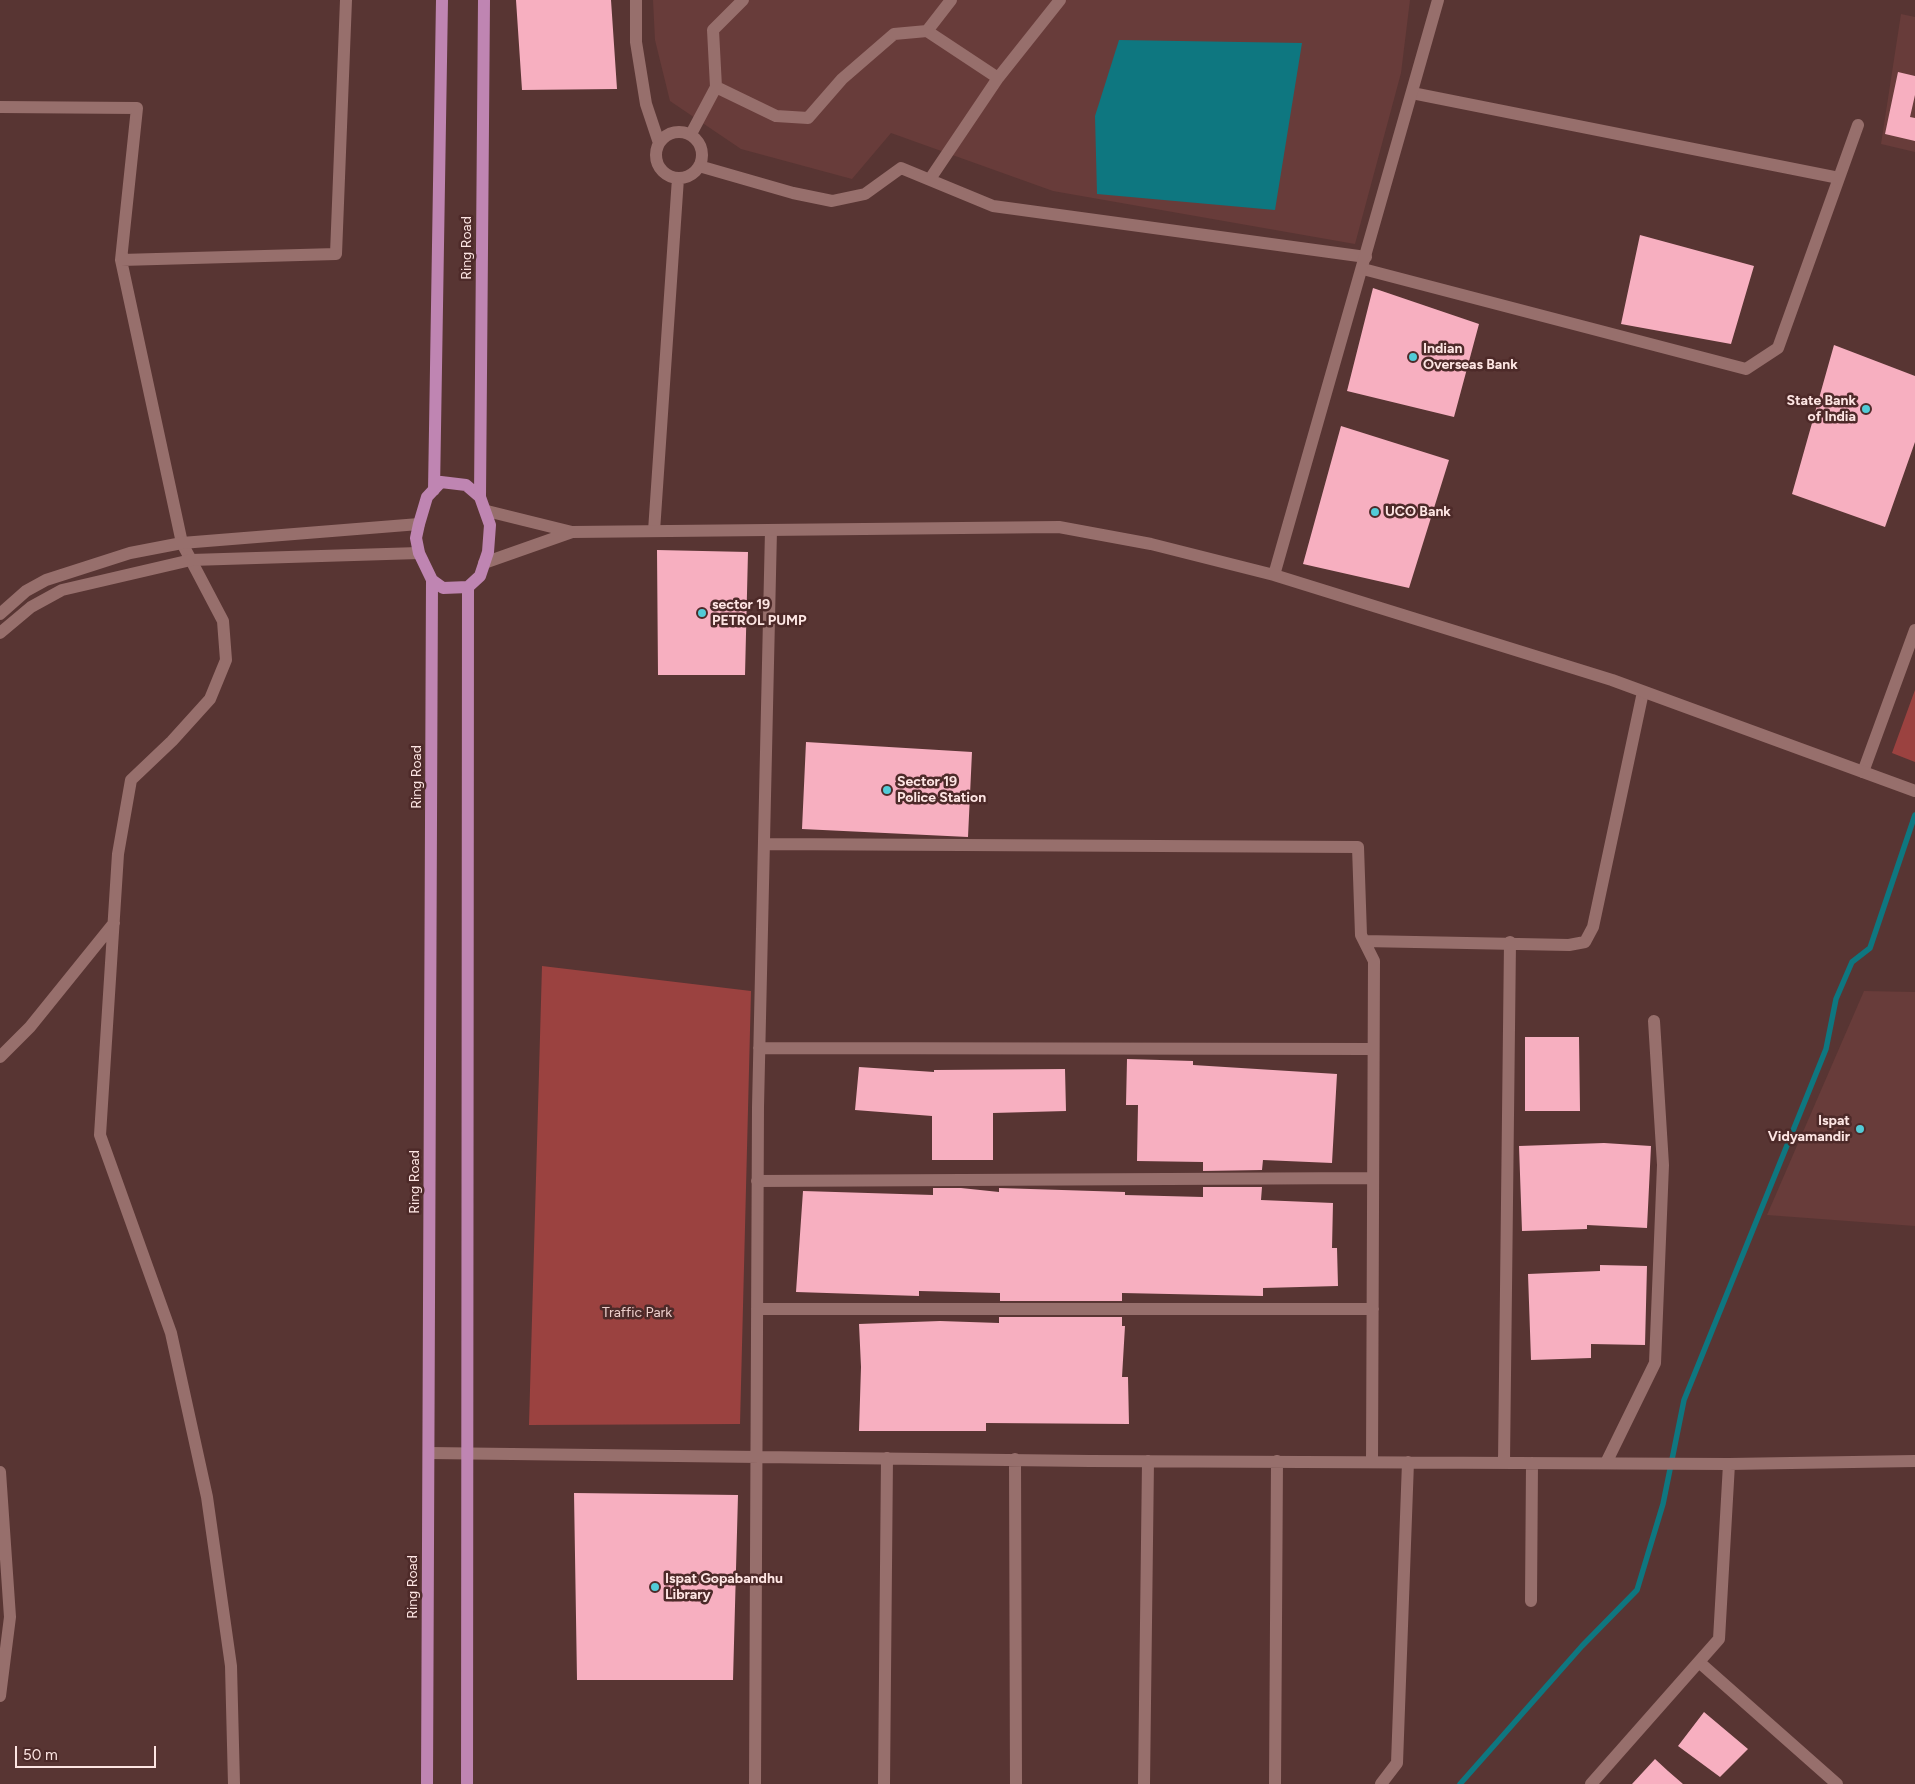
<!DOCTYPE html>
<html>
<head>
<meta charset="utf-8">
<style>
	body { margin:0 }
	#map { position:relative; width:1915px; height:1784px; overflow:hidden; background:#583533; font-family:Figtree,sans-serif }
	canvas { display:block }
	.scale { position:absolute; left:15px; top:1746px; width:141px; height:22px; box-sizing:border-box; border:2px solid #fde5e3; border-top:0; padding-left:6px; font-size:15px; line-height:18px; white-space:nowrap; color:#fde5e3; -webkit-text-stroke:4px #4d2a29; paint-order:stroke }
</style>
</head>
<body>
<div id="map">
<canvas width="1915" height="1784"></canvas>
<div class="scale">50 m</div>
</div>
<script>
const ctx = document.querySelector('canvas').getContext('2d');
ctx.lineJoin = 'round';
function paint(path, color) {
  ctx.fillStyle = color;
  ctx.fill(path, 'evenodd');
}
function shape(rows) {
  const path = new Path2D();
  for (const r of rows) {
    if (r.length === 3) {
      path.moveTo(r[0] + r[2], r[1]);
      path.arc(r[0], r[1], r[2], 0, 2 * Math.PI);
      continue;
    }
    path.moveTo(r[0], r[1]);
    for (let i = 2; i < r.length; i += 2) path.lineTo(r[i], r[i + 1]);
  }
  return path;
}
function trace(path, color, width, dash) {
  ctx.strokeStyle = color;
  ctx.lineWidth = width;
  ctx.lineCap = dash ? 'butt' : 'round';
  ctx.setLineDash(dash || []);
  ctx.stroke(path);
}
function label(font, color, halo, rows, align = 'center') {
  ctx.font = font + ' Figtree,sans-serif';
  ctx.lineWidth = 5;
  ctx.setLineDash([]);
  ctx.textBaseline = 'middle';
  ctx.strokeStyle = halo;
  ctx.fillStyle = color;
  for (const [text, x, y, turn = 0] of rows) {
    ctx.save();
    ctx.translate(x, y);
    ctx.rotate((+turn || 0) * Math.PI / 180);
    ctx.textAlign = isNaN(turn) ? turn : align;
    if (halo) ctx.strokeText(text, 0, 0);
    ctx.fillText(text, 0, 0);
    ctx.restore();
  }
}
paint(shape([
	[653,0,1410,0,1401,73,1355,244,1053,191,891,133,852,179,741,149,670,101,655,40],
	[1901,14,1915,17,1915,152,1881,144],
	[1864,991,1915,992,1915,1226,1767,1215]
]), '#683c3a');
paint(shape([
	[1915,690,1915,762,1892,753],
	[542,966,751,991,740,1424,529,1425]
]), '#9b4240');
paint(shape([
	[1119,40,1302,43,1275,210,1097,194,1095,116]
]), '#0e7780');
trace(shape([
	[1460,1784,1582,1646,1637,1590,1663,1504,1684,1400,1826,1049,1836,999,1852,962,1870,948,1915,815]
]), '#0e7780', 5.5);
paint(shape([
	[516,0,611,0,617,89,522,90],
	[1898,72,1915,76,1915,95,1910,117,1915,118,1915,141,1885,134],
	[1640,235,1754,266,1731,344,1621,324],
	[1373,288,1479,324,1454,417,1347,391],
	[1834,345,1915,376,1915,442,1885,527,1792,494],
	[1341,426,1449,460,1409,588,1303,564],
	[657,550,748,552,745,675,658,675],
	[806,742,972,752,968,837,802,829],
	[1525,1037,1579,1037,1580,1111,1525,1111],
	[1127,1059,1193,1061,1193,1065,1337,1074,1332,1163,1263,1160,1262,1170,1203,1171,1203,1162,1137,1161,1138,1105,1126,1105],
	[859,1067,934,1072,934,1070,1065,1069,1066,1111,993,1113,993,1160,932,1160,932,1116,855,1110],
	[1604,1143,1651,1146,1647,1228,1587,1225,1587,1229,1522,1231,1519,1146],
	[1203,1187,1262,1187,1261,1200,1333,1203,1332,1248,1337,1248,1338,1286,1263,1288,1263,1296,1122,1293,1122,1301,1000,1301,1000,1293,919,1291,919,1296,796,1292,803,1191,933,1195,933,1188,961,1188,999,1192,999,1188,1125,1192,1125,1195,1203,1197],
	[1600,1265,1647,1266,1645,1345,1591,1344,1591,1358,1531,1360,1528,1274,1600,1271],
	[999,1317,1122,1317,1122,1326,1125,1326,1122,1377,1128,1377,1129,1424,986,1423,986,1431,859,1431,861,1367,859,1324,940,1321,999,1323],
	[574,1493,738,1495,733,1680,577,1680],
	[1704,1712,1748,1749,1720,1777,1678,1746],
	[1655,1759,1668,1771,1683,1784,1632,1784]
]), '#f7afc0');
trace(shape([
	[636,0,636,42,646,104,659,143],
	[743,0,713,30,716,87,776,116,808,118,842,79,894,34,927,31,951,0],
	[927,31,998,78],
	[1412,93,1839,178],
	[0,107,137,108,121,260,182,543,223,621,226,660,210,699,172,741,131,780,118,854,100,1135,171,1333,207,1497,231,1666,234,1784],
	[679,155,23],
	[691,134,716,87],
	[699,166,793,193,832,201,865,194,901,168,993,206,1366,257],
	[930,179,998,78,1060,0],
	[121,260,336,254,346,0],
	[1363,269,1746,369,1778,348,1858,125],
	[654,531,678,178],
	[1863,772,1915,630],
	[764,844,1358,847,1361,935,1374,961,1372,1462],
	[1364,941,1569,945,1585,942,1593,927,1643,692],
	[759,1048,1373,1049],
	[0,1057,30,1027,114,923],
	[757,1181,1373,1178],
	[757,1309,1373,1309],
	[429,1453,1090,1461,1729,1464,1915,1461],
	[1015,1459,1016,1784],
	[1504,1462,1510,942],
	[1606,1463,1655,1363,1663,1165,1654,1021],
	[0,1472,10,1617,0,1696],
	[1531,1601,1532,1463],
	[1699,1662,1837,1784],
	[755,1784,758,1107,771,530],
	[884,1784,887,1458],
	[1144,1784,1148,1461],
	[1275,1784,1277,1461],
	[1381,1784,1397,1763,1408,1462],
	[1591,1784,1719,1639,1729,1464]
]), '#976f6c', 12);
trace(shape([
	[487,511,572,532,1059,527,1151,544,1274,575,1612,680,1915,791],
	[484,563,572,532],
	[1274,575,1438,0],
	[0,614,26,591,46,580,130,553,182,543,419,524],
	[0,633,31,607,62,590,191,560,419,553]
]), '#976f6c', 12);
trace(shape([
	[441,482,466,485,480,497,490,525,488,552,480,576,468,587,443,588,432,580,419,553,416,538,419,524,427,497,441,482],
	[434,490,442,0],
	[480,497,484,0],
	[427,1784,432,580],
	[467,1784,468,587]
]), '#bf85b2', 12);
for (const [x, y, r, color] of [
	[1413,357,5,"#52cbd7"],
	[1866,409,5,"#52cbd7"],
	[1375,512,5,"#52cbd7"],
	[702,613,5,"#52cbd7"],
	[887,790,5,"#52cbd7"],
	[1860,1129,5,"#52cbd7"],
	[655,1587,5,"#52cbd7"]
]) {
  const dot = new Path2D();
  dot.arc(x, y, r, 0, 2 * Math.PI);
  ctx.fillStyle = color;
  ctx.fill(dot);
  trace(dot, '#4d2a29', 2);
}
label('14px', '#fde5e3', '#4d2a29', [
	["Ring Road",467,248,-90],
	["Ring Road",417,777,-90],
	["Ring Road",415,1182,-90],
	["Ring Road",413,1587,-90]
]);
label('bold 14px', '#fde5e3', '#4d2a29', [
	["Indian",1423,349],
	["Overseas Bank",1423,365],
	["State Bank",1856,401,"right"],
	["of India",1856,417,"right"],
	["UCO Bank",1385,512],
	["sector 19",712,605],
	["PETROL PUMP",712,621],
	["Sector 19",897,782],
	["Police Station",897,798],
	["Ispat",1850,1121,"right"],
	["Vidyamandir",1850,1137,"right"],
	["Ispat Gopabandhu",665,1579],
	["Library",665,1595]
], 'left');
label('14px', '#eecfcc', '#4d2a29', [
	["Traffic Park",637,1313]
]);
</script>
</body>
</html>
